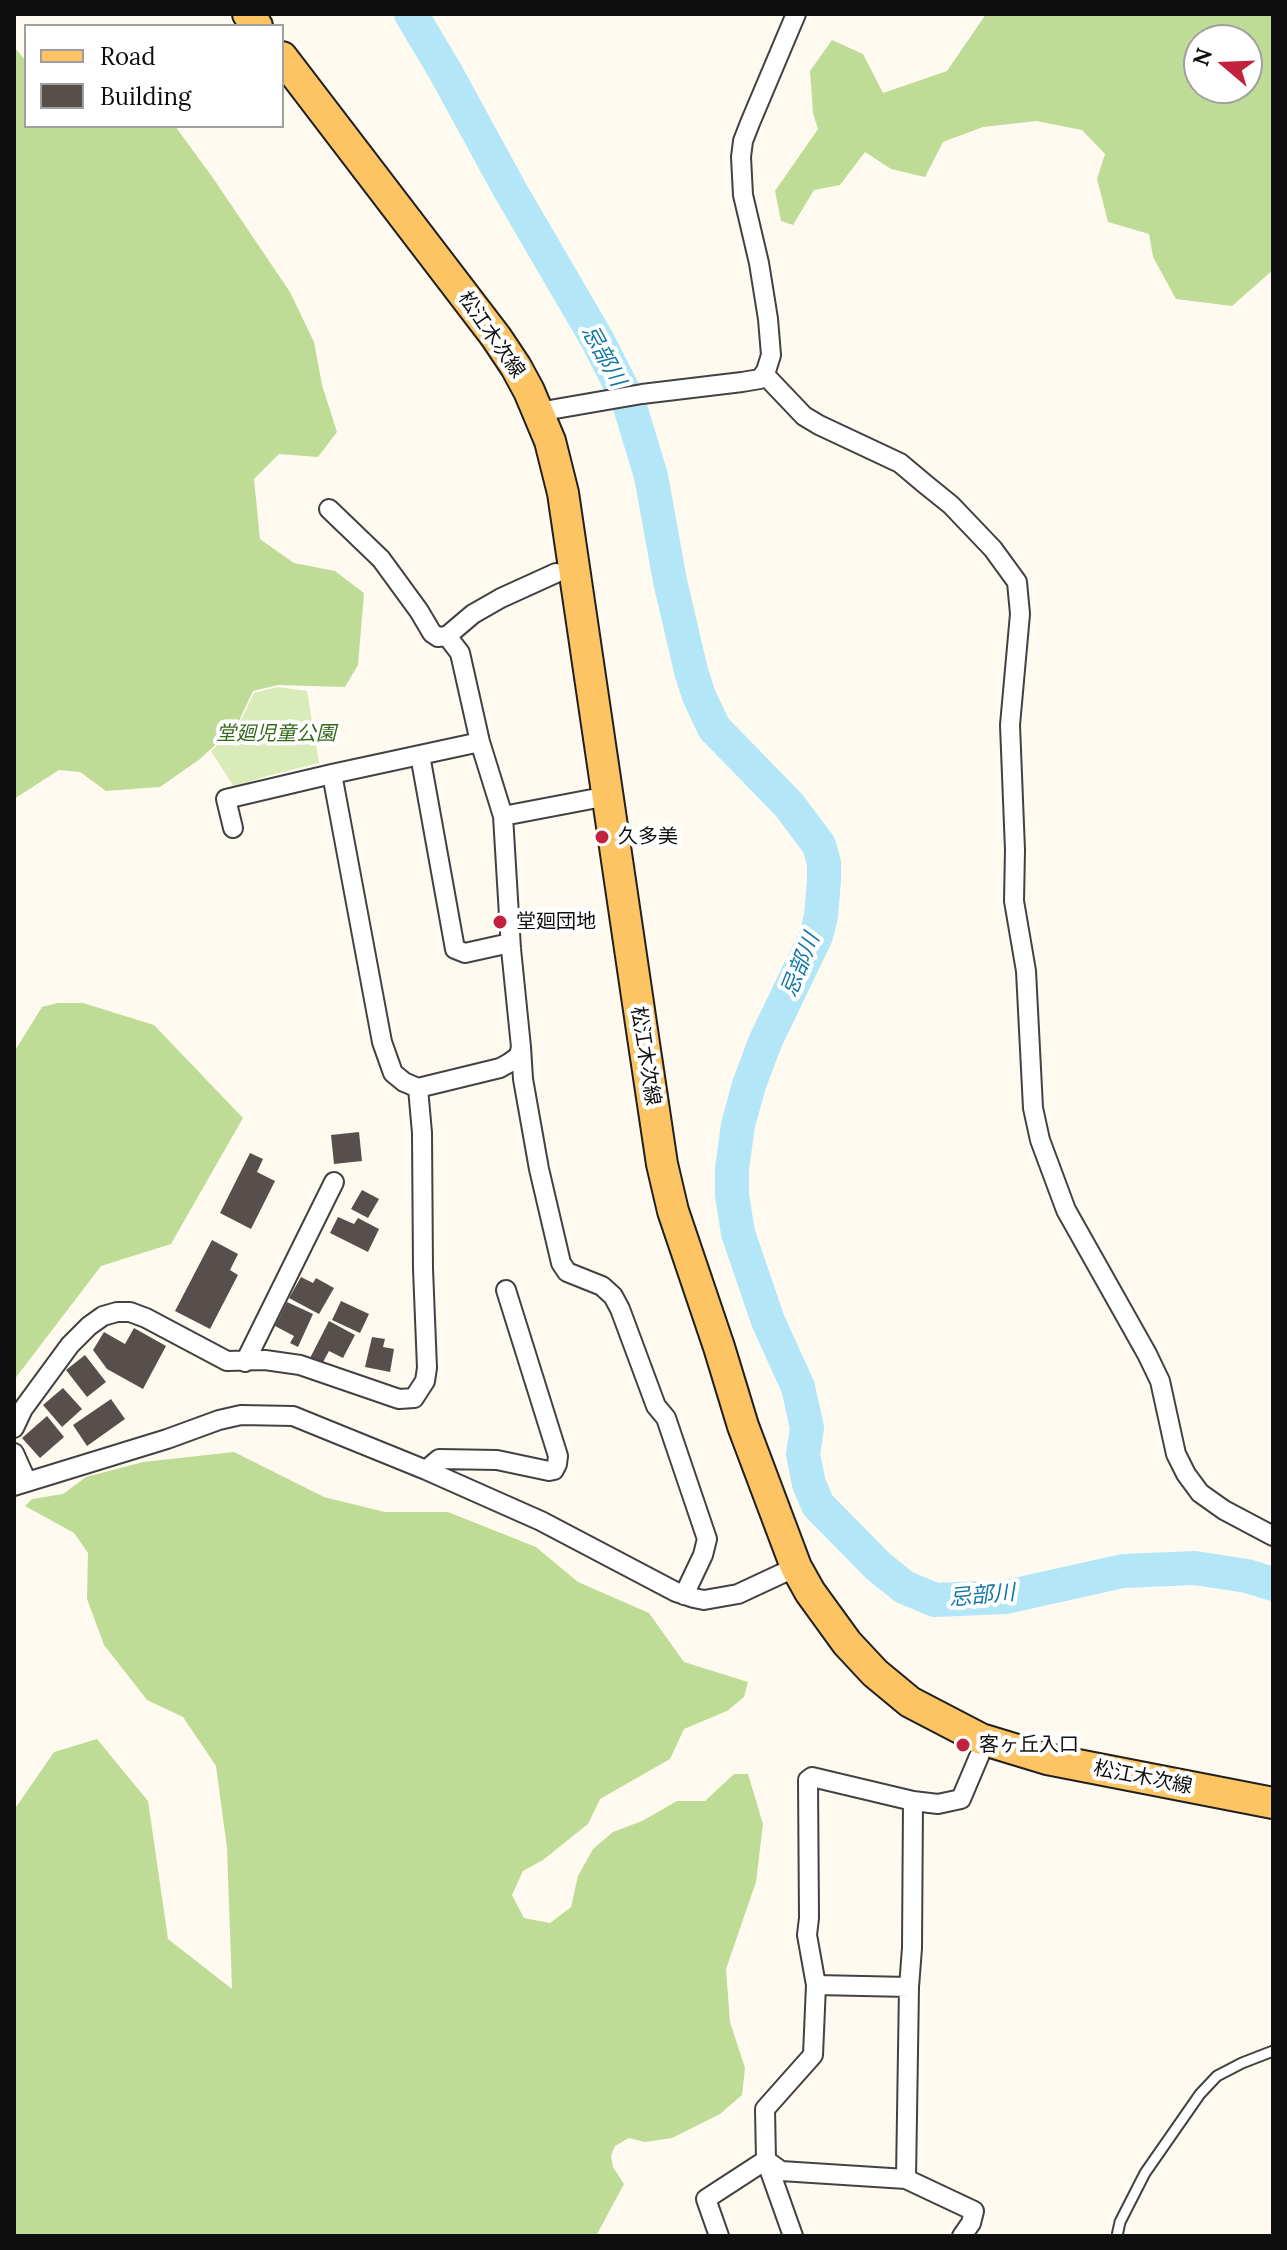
<!DOCTYPE html>
<html>
<head>
<meta charset="utf-8">
<style>
	body { margin:0 }
	#map { position:relative; width:1287px; height:2250px; overflow:hidden; background:#fffaf0; font-family:Lora,serif }
	canvas { display:block }
	.frame { position:absolute; inset:0; border:16px solid #0f0f0f; pointer-events:none }
	.legend { position:absolute; left:24px; top:24px; width:260px; height:104px; box-sizing:border-box; background:#fff; border:2px solid #9f9f9f; margin:0; padding:10px 14px; list-style:none; font-size:24px; color:#0f0f0f }
	.legend li { display:flex; align-items:center; gap:16px; height:40px }
	.legend b { width:40px; border:2px solid #9f9f9f }
	.north { position:absolute; left:1183px; top:24px; width:80px; height:80px; box-sizing:border-box; background:#fff; border:2px solid #9f9f9f; border-radius:50%; rotate:289deg; font-size:22px; font-weight:700; line-height:32px; text-align:center; color:#0f0f0f }
	.north::after { content:''; display:block; margin:auto; width:28px; height:36px; background:#c3223e; clip-path:polygon(50% 0,100% 100%,50% 72%,0 100%) }
</style>
</head>
<body>
<div id="map">
<canvas width="1287" height="2250"></canvas>
<div class="frame"></div>
<ul class="legend">
<li><b style="height:10px;background:#fcc463"></b>Road</li>
<li><b style="height:22px;background:#584e4b"></b>Building</li>
</ul>
<div class="north">N</div>
</div>
<script>
const ctx = document.querySelector('canvas').getContext('2d');
ctx.lineJoin = 'round';
function paint(path, color) {
  ctx.fillStyle = color;
  ctx.fill(path, 'evenodd');
}
function shape(rows) {
  const path = new Path2D();
  for (const r of rows) {
    path.moveTo(r[0], r[1]);
    for (let i = 2; i < r.length; i += 2) path.lineTo(r[i], r[i + 1]);
  }
  return path;
}
function trace(path, color, width, dash) {
  ctx.strokeStyle = color;
  ctx.lineWidth = width;
  ctx.lineCap = dash ? 'butt' : 'round';
  ctx.setLineDash(dash || []);
  ctx.stroke(path);
}
function label(font, color, halo, rows, align = 'center') {
  ctx.font = font + ' Lora,"Noto Sans JP",serif';
  ctx.lineWidth = 8;
  ctx.setLineDash([]);
  ctx.textBaseline = 'middle';
  ctx.strokeStyle = halo;
  ctx.fillStyle = color;
  for (const [text, x, y, turn = 0] of rows) {
    ctx.save();
    ctx.translate(x, y);
    ctx.rotate((+turn || 0) * Math.PI / 180);
    ctx.textAlign = isNaN(turn) ? turn : align;
    if (halo) ctx.strokeText(text, 0, 0);
    ctx.fillText(text, 0, 0);
    ctx.restore();
  }
}
paint(shape([
	[277,687,307,691,319,763,267,776,234,787,211,751,238,726,254,693]
]), '#d9ebb8');
paint(shape([
	[986,14,1273,14,1273,270,1232,306,1176,299,1153,257,1149,234,1108,222,1097,179,1105,154,1082,130,1036,121,983,127,943,142,925,177,891,169,865,152,840,185,814,190,793,225,781,221,775,191,818,129,813,113,810,71,832,40,863,54,883,93,947,71],
	[1199,40,1247,40,1247,88,1199,88],
	[14,47,26,61,26,126,175,126,213,178,290,292,314,342,322,385,337,432,318,457,279,454,254,479,260,539,294,563,335,571,364,593,358,665,345,687,278,685,253,691,237,725,200,759,160,787,106,791,80,772,59,770,14,799],
	[57,1003,83,1003,154,1025,243,1118,171,1244,101,1266,14,1380,14,1052,42,1007],
	[234,1452,324,1497,385,1512,448,1512,536,1547,578,1582,649,1613,684,1662,748,1682,744,1697,727,1711,684,1729,670,1759,600,1799,588,1824,543,1860,523,1871,512,1895,524,1918,550,1923,571,1907,578,1876,593,1849,613,1832,642,1821,677,1801,705,1801,734,1774,748,1774,763,1824,756,1882,726,1969,730,2022,745,2068,742,2095,720,2114,672,2138,645,2142,629,2138,615,2146,611,2156,613,2167,624,2184,596,2236,14,2236,14,1810,54,1752,97,1739,148,1801,168,1939,232,1989,227,1848,216,1766,183,1717,147,1700,104,1645,87,1599,88,1553,74,1533,25,1506,32,1499,63,1494,86,1477,143,1462]
]), '#bfdc97');
trace(shape([
	[411,14,445,71,510,190,598,341,628,400,651,476,670,581,691,671,699,696,714,728,789,805,819,845,824,863,824,880,821,916,816,936,765,1042,749,1085,738,1125,732,1169,732,1195,738,1233,768,1321,798,1387,807,1428,803,1454,809,1484,818,1505,878,1566,904,1587,935,1600,1006,1597,1123,1571,1195,1568,1247,1576,1273,1584]
]), '#b3e7f8', 34);
paint(shape([
	[359,1132,362,1161,334,1164,331,1135],
	[250,1153,263,1159,257,1172,275,1181,251,1229,220,1213],
	[362,1190,379,1199,368,1218,351,1209],
	[338,1217,354,1224,358,1218,379,1229,368,1252,330,1233],
	[212,1240,238,1254,230,1270,238,1275,210,1329,175,1311],
	[301,1277,313,1283,316,1278,334,1288,319,1314,289,1298],
	[341,1301,369,1314,360,1333,332,1320],
	[287,1302,313,1314,298,1347,290,1343,294,1336,275,1326],
	[329,1321,355,1335,343,1358,329,1351,322,1364,310,1358],
	[134,1328,166,1346,143,1389,107,1369,93,1350,104,1332,125,1344],
	[372,1337,385,1339,383,1347,394,1349,390,1372,365,1367],
	[85,1355,106,1382,87,1397,66,1370],
	[63,1388,82,1409,62,1427,43,1405],
	[111,1399,125,1419,87,1446,73,1425],
	[47,1416,64,1437,40,1458,22,1438]
]), '#584e4b');
const service = shape([
	[1117,2236,1120,2222,1145,2173,1200,2094,1217,2076,1242,2063,1273,2051]
]);
const minor = shape([
	[764,374,804,416,819,425,900,463,925,484,951,505,993,549,1017,582,1020,614,1010,725,1015,850,1014,901,1026,971,1033,1108,1040,1140,1066,1210,1147,1354,1160,1381,1176,1454,1186,1474,1200,1493,1224,1510,1273,1536],
	[538,412,642,394,742,382,760,379,766,371,771,355,768,319,759,263,743,195,741,157,743,141,750,123,796,14],
	[329,509,381,559,419,611,432,633,438,637,447,636,473,614,501,598,556,573],
	[447,636,460,653,480,742],
	[420,755,455,949,465,953,510,943],
	[503,816,608,796],
	[233,828,226,799,332,774,480,742,503,816,511,949,521,1047,519,1056,509,1063,500,1068,418,1088,404,1082,393,1073,382,1042,332,774],
	[521,1047,523,1079,539,1169,561,1263,567,1272,602,1286,613,1296,620,1309,656,1406,666,1418,707,1539,703,1555,684,1595],
	[245,1362,334,1182],
	[14,1428,23,1409,70,1345,89,1326,103,1316,117,1312,130,1312,146,1318,227,1361,265,1360,300,1365,399,1399,414,1398,425,1381,427,1368,423,1269,422,1133,418,1088],
	[14,1453,27,1482],
	[426,1470,439,1459,497,1460,549,1471,554,1470,557,1464,558,1456,506,1290],
	[14,1486,167,1439,219,1420,241,1415,293,1416,426,1470,541,1521,676,1592,694,1598,704,1600,738,1594,796,1567],
	[913,1801,912,1948,909,1987,906,2179,781,2171,766,2160,765,2109,813,2055,816,1985,807,1935,809,1918,808,1780,812,1777,913,1801,938,1804,961,1799,986,1740],
	[816,1985,909,1987],
	[906,2179,974,2211,971,2223,962,2236],
	[719,2236,706,2199,766,2160,793,2236]
]);
const primary = shape([
	[248,14,257,26],
	[282,57,496,337,516,367,529,391,550,441,563,493,643,1037,662,1164,673,1211,719,1347,743,1426,796,1567,810,1592,847,1643,875,1673,910,1702,981,1739,1047,1759,1273,1803]
]);
trace(service, '#424242', 13);
trace(minor, '#424242', 22);
trace(primary, '#202020', 34);
trace(service, '#fff', 9);
trace(minor, '#fff', 18);
trace(primary, '#fcc463', 30);
for (const [x, y, r, color] of [
	[602,837,8,"#c3223e"],
	[500,922,8,"#c3223e"],
	[963,1745,8,"#c3223e"]
]) {
  const dot = new Path2D();
  dot.arc(x, y, r, 0, 2 * Math.PI);
  ctx.fillStyle = color;
  ctx.fill(dot);
  trace(dot, '#fff', 3);
}
label('20px', '#0f0f0f', '#fff', [
	["松江木次線",491,335,55],
	["松江木次線",645,1056,81],
	["松江木次線",1143,1778,11]
]);
label('italic 20px', '#36691c', '#fff', [
	["堂廻児童公園",276,734]
]);
label('20px', '#0f0f0f', '#fff', [
	["久多美",618,837],
	["堂廻団地",516,922],
	["客ヶ丘入口",979,1745]
], 'left');
label('italic 22px', '#1378a5', '#fff', [
	["忌部川",603,356,61],
	["忌部川",801,965,-68],
	["忌部川",982,1596,-5]
]);
</script>
</body>
</html>
